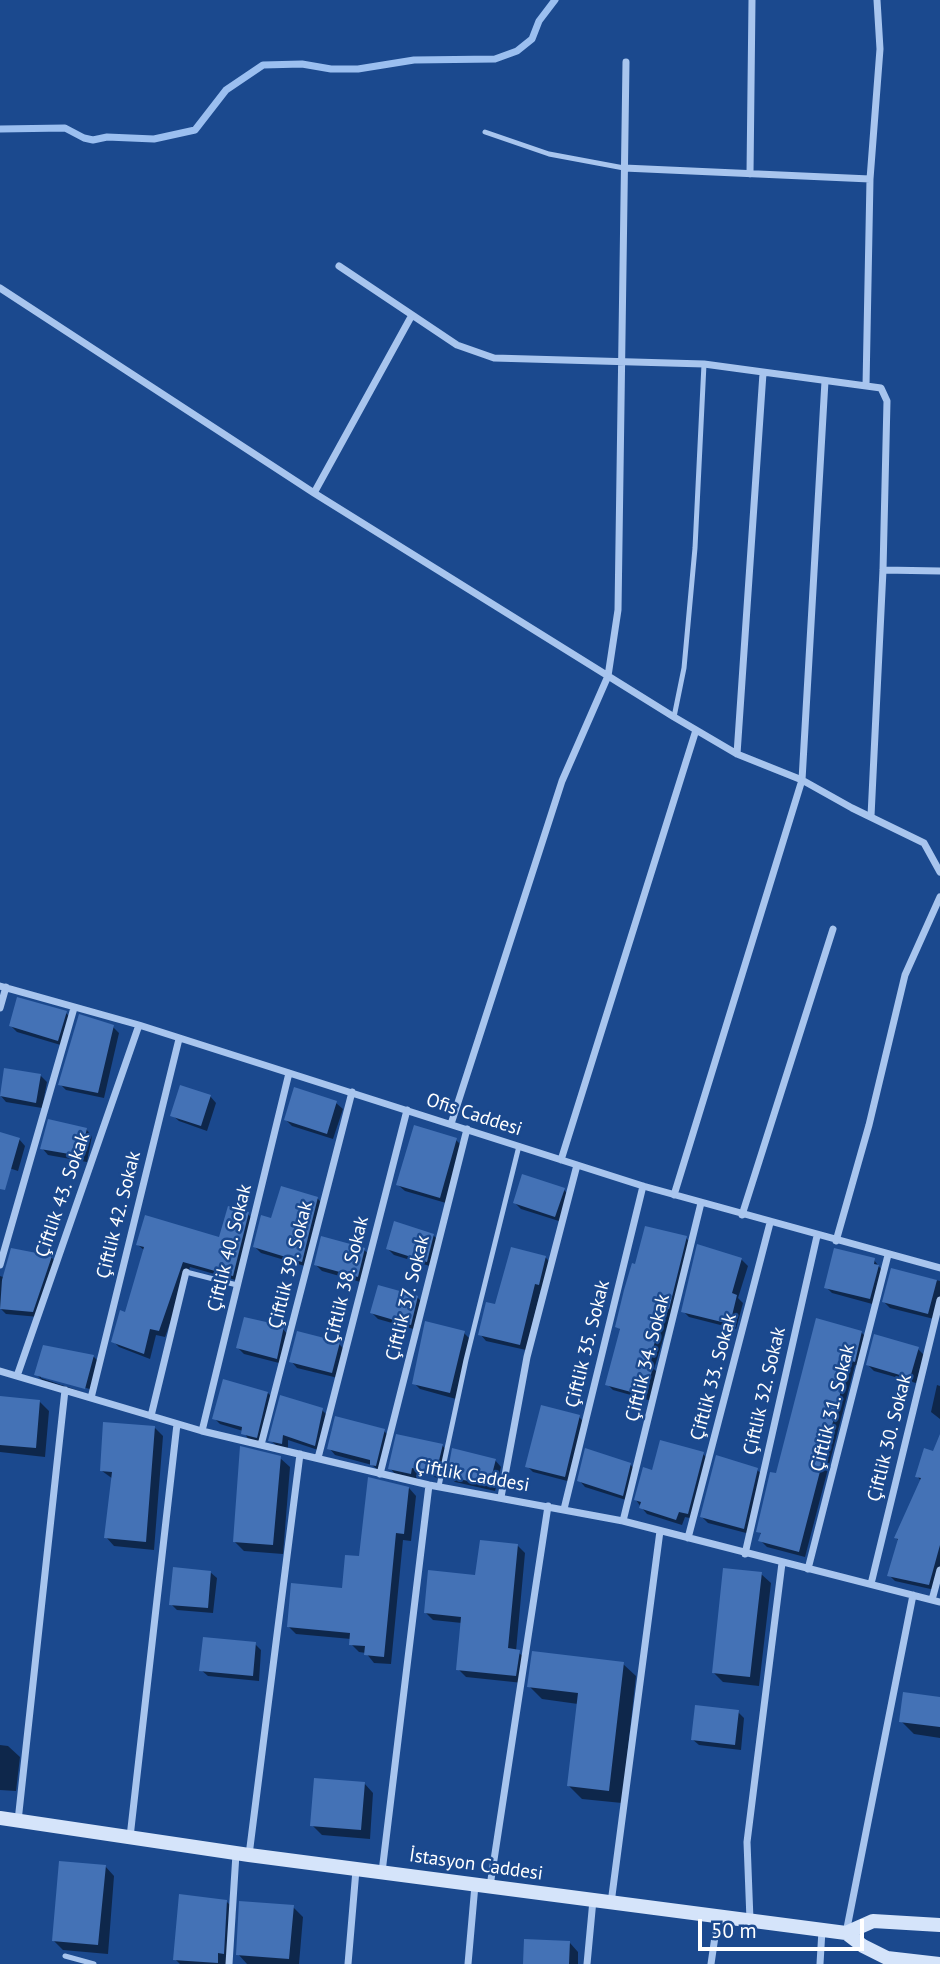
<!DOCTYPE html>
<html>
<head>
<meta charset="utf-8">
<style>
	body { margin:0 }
	#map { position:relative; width:940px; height:1964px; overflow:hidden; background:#1b498e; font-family:"PT Sans",sans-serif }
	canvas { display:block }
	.scale { position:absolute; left:698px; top:1919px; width:166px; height:32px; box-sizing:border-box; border:4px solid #fff; border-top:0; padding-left:9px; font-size:21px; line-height:24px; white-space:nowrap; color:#fff; -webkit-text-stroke:5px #1b498e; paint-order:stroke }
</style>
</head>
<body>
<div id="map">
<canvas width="940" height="1964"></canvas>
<div class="scale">50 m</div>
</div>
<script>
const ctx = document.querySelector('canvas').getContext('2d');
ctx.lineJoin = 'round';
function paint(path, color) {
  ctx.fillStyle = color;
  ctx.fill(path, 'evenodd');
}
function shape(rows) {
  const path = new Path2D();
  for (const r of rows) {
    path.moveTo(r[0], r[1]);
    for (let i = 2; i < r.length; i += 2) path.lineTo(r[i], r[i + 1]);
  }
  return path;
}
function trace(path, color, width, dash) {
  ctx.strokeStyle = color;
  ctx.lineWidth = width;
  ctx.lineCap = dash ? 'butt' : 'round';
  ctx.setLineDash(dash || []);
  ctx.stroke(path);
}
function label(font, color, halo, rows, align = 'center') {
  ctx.font = font + ' "PT Sans",sans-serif';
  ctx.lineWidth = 5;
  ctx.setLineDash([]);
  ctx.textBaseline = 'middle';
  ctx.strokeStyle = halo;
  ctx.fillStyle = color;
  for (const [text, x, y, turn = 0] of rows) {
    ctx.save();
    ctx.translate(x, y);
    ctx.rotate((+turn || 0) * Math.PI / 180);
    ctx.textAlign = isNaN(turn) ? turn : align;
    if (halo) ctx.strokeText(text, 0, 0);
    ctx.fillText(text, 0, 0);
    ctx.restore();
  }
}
paint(shape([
	[66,1013,72,1019,64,1046,17,1032,11,1026],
	[113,1027,119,1033,104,1098,66,1090,60,1084],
	[40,1075,47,1082,42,1108,6,1102,0,1095],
	[210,1096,216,1103,207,1131,179,1121,172,1115],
	[336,1103,343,1109,333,1139,292,1126,286,1120],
	[86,1129,92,1136,87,1162,48,1155,42,1148],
	[0,1134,19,1139,25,1146,18,1171,0,1165],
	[456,1140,462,1146,446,1203,405,1191,398,1185],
	[282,1188,318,1199,324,1205,308,1267,261,1253,255,1247,272,1220],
	[564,1190,570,1196,562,1222,521,1209,515,1203],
	[248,1214,254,1220,239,1281,190,1267,165,1337,156,1335,150,1359,119,1347,113,1341,126,1314,145,1251,138,1245,221,1239],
	[433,1235,440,1242,433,1267,394,1255,388,1249],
	[686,1238,692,1244,654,1369,659,1374,652,1401,613,1390,607,1384,621,1331,617,1326],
	[513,1249,546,1258,552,1264,545,1290,541,1289,526,1350,486,1341,480,1334,497,1306],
	[364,1250,371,1256,364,1283,322,1271,316,1265],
	[51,1257,58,1264,39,1317,6,1314,0,1308,0,1276,6,1278],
	[741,1259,748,1266,738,1298,743,1303,736,1329,689,1317,683,1311],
	[874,1260,884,1273,876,1305,832,1293,826,1287],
	[892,1270,940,1281,940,1305,934,1319,890,1308,884,1302],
	[379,1287,418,1298,424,1304,417,1330,378,1319,372,1313],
	[283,1329,289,1336,283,1364,244,1354,238,1348],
	[861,1332,868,1339,861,1367,855,1365,805,1557,767,1547,760,1540,762,1535,758,1531,777,1476],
	[464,1333,470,1339,456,1399,420,1389,414,1383],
	[339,1344,345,1350,338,1378,297,1368,291,1361],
	[44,1347,94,1357,100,1363,93,1390,41,1375,41,1378,91,1395,42,1380,36,1374],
	[918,1349,924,1355,916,1383,874,1371,868,1365],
	[937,1385,940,1386,940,1419,931,1412],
	[268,1393,274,1399,263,1443,249,1440,243,1431,220,1424,214,1418],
	[0,1398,39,1401,49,1411,45,1457,0,1452],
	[322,1410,328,1416,321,1451,288,1440,288,1449,277,1446,270,1440],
	[579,1417,585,1423,571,1482,533,1472,527,1466],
	[155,1428,163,1436,154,1550,114,1546,106,1537,113,1479,102,1471],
	[384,1431,390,1437,378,1470,372,1465,335,1455,329,1448],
	[442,1445,448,1452,442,1479,418,1473,417,1480,396,1475,390,1468],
	[703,1454,709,1460,694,1519,685,1517,682,1525,647,1514,641,1507,636,1500,653,1472],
	[940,1455,940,1574,935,1590,895,1581,889,1575,899,1541,896,1538,921,1481,917,1476],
	[280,1458,290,1467,283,1554,244,1551,234,1541],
	[495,1460,501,1467,495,1491,455,1482,448,1475],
	[630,1464,636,1471,629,1501,585,1487,579,1480],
	[757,1470,764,1476,750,1534,708,1523,702,1517],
	[409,1488,416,1496,411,1541,403,1540,391,1664,374,1663,366,1653,359,1652,351,1644,351,1639,296,1634,288,1626,343,1590],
	[517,1545,525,1553,516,1651,527,1659,523,1683,466,1677,458,1669,462,1623,433,1620,425,1612],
	[210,1572,217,1578,213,1613,177,1610,171,1604],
	[761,1574,771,1583,759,1686,723,1682,713,1672],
	[255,1644,261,1650,259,1681,208,1676,201,1670],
	[623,1664,636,1676,622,1803,582,1799,569,1786,578,1704,542,1699,529,1686],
	[940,1699,940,1738,914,1734,901,1721],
	[738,1712,744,1718,741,1750,699,1745,692,1739],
	[0,1745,8,1746,20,1757,16,1791,0,1790],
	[364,1783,373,1793,370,1839,322,1835,312,1825],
	[105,1866,114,1876,108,1954,63,1950,54,1941],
	[226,1901,236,1911,227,1964,180,1964,175,1959],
	[293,1907,303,1917,299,1964,247,1964,238,1954],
	[570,1943,578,1952,578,1964,525,1964]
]), '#0007');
trace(shape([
	[0,129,65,128,84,138,93,140,107,137,154,139,195,130,226,90,263,65,302,64,331,69,358,69,414,60,495,59,517,51,532,39,539,21,555,0]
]), '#9bbff0', 7);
paint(shape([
	[17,997,67,1011,58,1041,9,1026],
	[79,1014,114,1025,98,1093,58,1085],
	[4,1068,41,1074,36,1103,0,1096],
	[180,1085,211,1095,201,1126,170,1116],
	[294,1087,337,1101,327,1134,284,1120],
	[48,1119,87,1128,81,1156,40,1149],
	[414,1125,457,1138,440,1198,396,1185],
	[0,1132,20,1138,5,1190,0,1189],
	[522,1174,565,1188,555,1217,513,1203],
	[281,1186,318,1197,302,1262,253,1247,261,1215,271,1218],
	[228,1206,249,1212,233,1276,183,1262,159,1331,150,1329,144,1354,111,1342,120,1310,125,1312,144,1247,136,1245,145,1215,219,1237],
	[394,1221,434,1234,427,1262,386,1249],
	[645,1226,687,1236,669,1309,665,1308,648,1365,653,1366,646,1396,605,1385,620,1329,615,1327,624,1290,632,1263,635,1264],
	[321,1236,365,1248,358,1277,314,1265],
	[697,1244,742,1258,732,1293,737,1295,730,1324,681,1312],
	[511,1247,546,1256,539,1285,535,1284,520,1345,478,1335,486,1302,495,1304],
	[11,1248,52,1256,33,1312,0,1309,2,1280],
	[834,1248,875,1258,874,1264,879,1265,870,1299,824,1288],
	[891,1268,937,1280,928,1314,882,1302],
	[378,1285,418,1296,411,1325,370,1313],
	[244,1317,284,1326,277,1359,236,1348],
	[816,1318,862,1331,855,1362,849,1360,799,1552,758,1541,761,1533,756,1532,770,1472,776,1473],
	[425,1321,465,1331,450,1393,412,1384],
	[297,1331,340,1342,332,1373,289,1362],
	[874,1334,919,1347,910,1378,866,1365],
	[43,1345,94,1355,85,1389,34,1375],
	[223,1379,268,1392,257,1438,241,1434,242,1427,212,1419],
	[280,1395,323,1408,315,1446,283,1435,282,1444,268,1441],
	[0,1396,40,1400,36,1448,0,1445],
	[541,1405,580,1415,565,1477,525,1467],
	[335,1416,385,1429,376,1466,370,1465,370,1460,327,1449],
	[103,1422,155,1426,146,1542,104,1538,112,1472,100,1471],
	[396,1434,443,1444,436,1473,412,1468,411,1474,388,1469],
	[940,1434,940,1545,929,1585,887,1576,898,1539,894,1538,921,1478,915,1477,924,1448,933,1451],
	[660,1440,704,1452,688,1514,679,1512,676,1520,639,1508,641,1502,634,1500,643,1467,652,1470],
	[240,1446,281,1456,273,1545,233,1542],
	[452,1448,496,1459,489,1486,447,1476],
	[585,1448,631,1463,623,1496,577,1481],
	[716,1455,758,1468,744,1529,700,1517],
	[368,1477,409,1487,404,1534,396,1533,384,1657,364,1655,365,1646,349,1645,350,1633,287,1627,291,1583,342,1588,345,1555,359,1556],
	[480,1540,518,1544,508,1648,520,1650,516,1676,456,1670,461,1617,424,1613,428,1570,475,1575],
	[173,1567,211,1571,208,1608,169,1605],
	[723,1568,762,1572,750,1677,712,1673],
	[203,1637,256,1642,253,1676,199,1671],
	[532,1651,624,1662,609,1791,567,1786,578,1693,527,1687],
	[903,1692,940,1697,940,1727,899,1722],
	[695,1705,739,1710,735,1745,691,1740],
	[314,1778,365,1782,361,1830,310,1826],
	[59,1861,106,1865,98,1945,52,1941],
	[179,1894,227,1900,224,1954,218,1953,218,1963,173,1960],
	[239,1901,294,1905,289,1959,236,1955],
	[524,1939,570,1941,569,1964,523,1964]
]), '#4472b6');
trace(shape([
	[485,132,549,154,624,168],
	[674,717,684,668,695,548,704,364],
	[186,1272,237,1285],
	[439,1486,466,1360,519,1146],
	[65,1956,94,1964]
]), '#a8c5ee', 5);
trace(shape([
	[624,168,870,179],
	[750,174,752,0],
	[339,266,457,345,494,358,704,364,881,388,887,401,883,570,871,816],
	[0,288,314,493,674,717,737,754,802,780,852,808,924,843,940,872],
	[866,386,870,179,880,49,877,0],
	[314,493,412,315],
	[883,570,940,571],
	[737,754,763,373],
	[0,986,139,1025,643,1186,940,1268],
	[0,1008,6,987],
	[451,1124,562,781,608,676,618,610,626,62],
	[561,1160,696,730],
	[674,1195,802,780,825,381],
	[742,1215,833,929],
	[836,1241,869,1125,905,975,940,897],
	[0,1265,74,1008],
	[0,1371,202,1431,429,1485,623,1521,940,1602],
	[17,1376,139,1025],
	[91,1398,179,1039],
	[151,1416,186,1272],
	[202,1431,289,1073],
	[261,1445,352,1092],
	[318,1458,407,1110],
	[380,1474,467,1129],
	[501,1497,527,1357,577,1165],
	[564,1509,643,1186],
	[623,1521,701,1203],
	[688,1538,770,1223],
	[745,1554,817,1236],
	[808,1569,888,1255],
	[871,1584,940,1300],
	[932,1600,940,1570],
	[18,1821,65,1390],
	[130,1837,177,1424],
	[249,1855,300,1454],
	[382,1872,429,1485],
	[490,1886,548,1506],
	[611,1903,660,1531],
	[750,1920,747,1842,782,1563],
	[846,1933,913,1595],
	[229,1964,236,1854],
	[348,1964,356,1870],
	[468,1964,475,1885],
	[587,1964,593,1900],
	[711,1964,718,1916],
	[820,1964,822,1930]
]), '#a8c5ee', 7);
trace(shape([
	[0,1818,249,1855,846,1933,863,1946,887,1958,940,1964],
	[846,1933,873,1921,940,1925]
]), '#d5e4fa', 14);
label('19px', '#fff', '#1b498e', [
	["Ofis Caddesi",474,1115,18],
	["Çiftlik 43. Sokak",63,1195,-71],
	["Çiftlik 42. Sokak",119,1215,-76],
	["Çiftlik 40. Sokak",230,1248,-76],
	["Çiftlik 39. Sokak",291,1265,-76],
	["Çiftlik 38. Sokak",347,1280,-76],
	["Çiftlik 37. Sokak",408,1298,-76],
	["Çiftlik 35. Sokak",588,1344,-76],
	["Çiftlik 34. Sokak",648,1358,-76],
	["Çiftlik 33. Sokak",714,1377,-75],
	["Çiftlik 32. Sokak",765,1391,-77],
	["Çiftlik 31. Sokak",833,1408,-76],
	["Çiftlik 30. Sokak",890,1438,-76],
	["Çiftlik Caddesi",472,1476,10],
	["İstasyon Caddesi",476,1865,8]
]);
</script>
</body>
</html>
